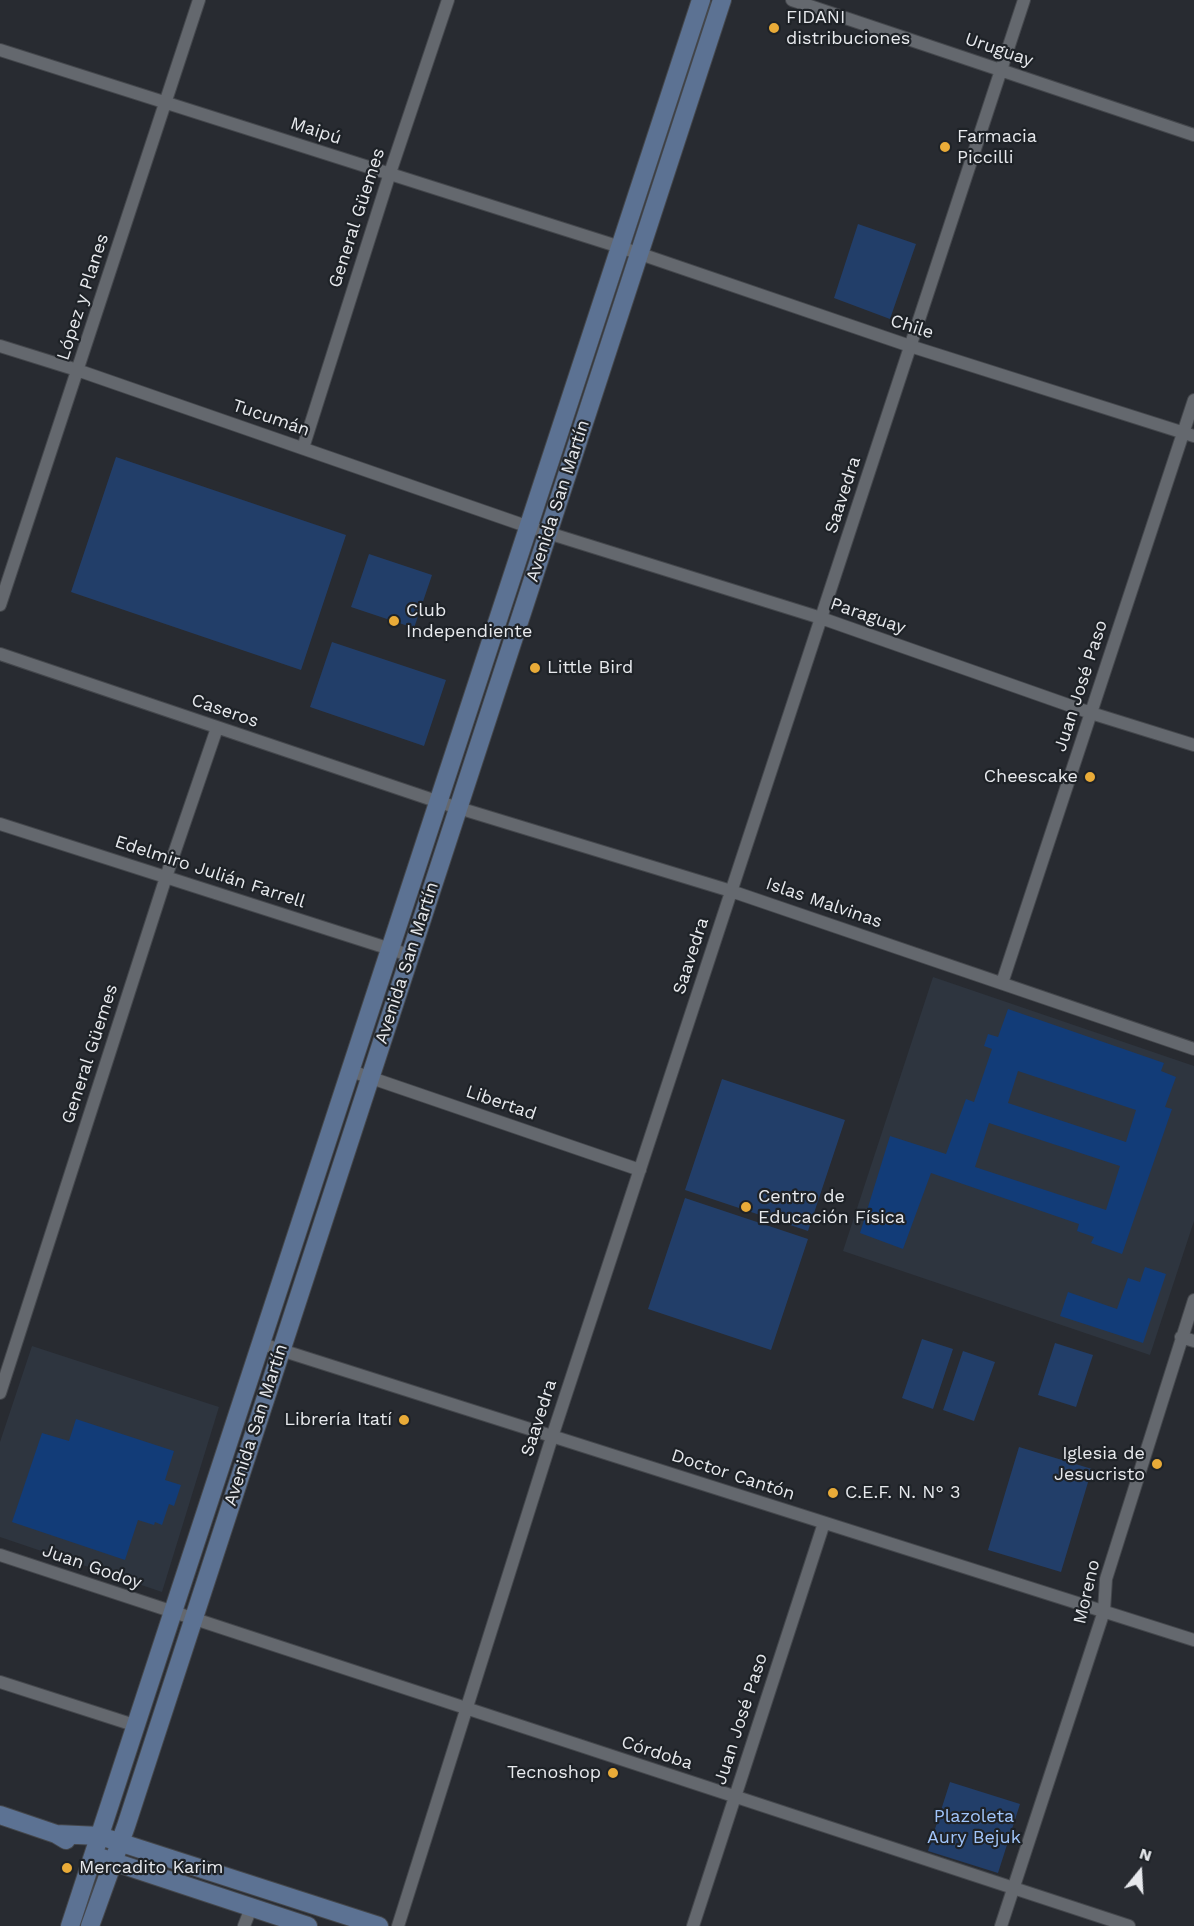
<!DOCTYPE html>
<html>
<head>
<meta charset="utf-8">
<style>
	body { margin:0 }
	#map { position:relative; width:1194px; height:1926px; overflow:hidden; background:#282b31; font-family:"Work Sans",sans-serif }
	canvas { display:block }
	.north { position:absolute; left:1110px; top:1842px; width:60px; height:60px; -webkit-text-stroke:4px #1e2227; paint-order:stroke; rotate:18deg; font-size:16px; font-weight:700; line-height:24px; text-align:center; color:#e7e9ed }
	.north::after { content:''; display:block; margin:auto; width:21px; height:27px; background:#e7e9ed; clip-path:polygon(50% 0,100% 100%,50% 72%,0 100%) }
</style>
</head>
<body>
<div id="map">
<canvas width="1194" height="1926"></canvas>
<div class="north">N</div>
</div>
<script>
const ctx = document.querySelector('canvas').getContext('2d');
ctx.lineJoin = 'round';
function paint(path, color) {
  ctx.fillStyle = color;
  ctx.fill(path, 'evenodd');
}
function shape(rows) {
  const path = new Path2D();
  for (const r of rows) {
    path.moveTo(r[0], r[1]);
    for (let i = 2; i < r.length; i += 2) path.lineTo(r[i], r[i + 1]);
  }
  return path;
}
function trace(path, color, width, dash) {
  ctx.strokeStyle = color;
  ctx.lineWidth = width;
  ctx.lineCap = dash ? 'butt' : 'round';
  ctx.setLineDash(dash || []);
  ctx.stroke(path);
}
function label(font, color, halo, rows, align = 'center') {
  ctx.font = font + ' "Work Sans",sans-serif';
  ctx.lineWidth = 4.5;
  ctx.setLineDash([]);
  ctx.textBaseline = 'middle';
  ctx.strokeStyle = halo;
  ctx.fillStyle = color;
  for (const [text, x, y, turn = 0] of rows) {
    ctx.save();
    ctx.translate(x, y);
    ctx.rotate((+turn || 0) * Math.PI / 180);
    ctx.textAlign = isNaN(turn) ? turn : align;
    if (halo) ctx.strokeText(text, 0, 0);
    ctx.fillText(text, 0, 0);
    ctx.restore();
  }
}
paint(shape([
	[933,977,1194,1066,1194,1221,1150,1355,843,1251],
	[32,1346,219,1407,162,1592,0,1537,0,1442]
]), '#2e353f');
paint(shape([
	[858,224,916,244,890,319,834,298],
	[116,457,346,535,301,670,71,592],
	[369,554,432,575,414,628,351,607],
	[332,642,446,680,424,746,310,707],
	[722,1079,845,1120,808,1231,685,1190],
	[685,1198,808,1239,771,1350,648,1309],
	[922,1339,953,1349,933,1409,902,1398],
	[1055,1343,1093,1355,1076,1407,1038,1395],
	[963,1351,995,1362,974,1421,943,1410],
	[1019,1447,1092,1469,1061,1572,988,1550],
	[950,1782,1020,1804,998,1873,928,1851]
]), '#223e69');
paint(shape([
	[1008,1009,1164,1063,1161,1071,1176,1077,1165,1107,1172,1109,1122,1254,1091,1243,1094,1237,1077,1231,1079,1224,931,1173,903,1249,860,1233,890,1136,946,1154,966,1099,974,1102,992,1049,984,1046,988,1034,998,1037],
	[1018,1071,1136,1110,1126,1142,1008,1103],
	[989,1123,1120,1166,1106,1210,975,1167],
	[1145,1267,1166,1274,1143,1343,1060,1316,1068,1292,1117,1309,1128,1278,1140,1282],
	[76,1419,174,1451,165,1480,181,1485,174,1506,169,1504,162,1525,155,1522,154,1525,138,1520,125,1560,12,1522,42,1433,69,1441]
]), '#123c78');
const minor = shape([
	[792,0,1194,135],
	[0,50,620,247,910,346,1194,436],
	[0,346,77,370,529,527,821,618,1091,713,1194,745],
	[303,448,390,173,448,0],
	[0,605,199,0],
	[0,654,439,802,731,891,1194,1049],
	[0,824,409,955],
	[1002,983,1194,400],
	[351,1071,640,1170],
	[1181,1337,1194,1341],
	[262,1344,1194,1640],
	[0,1393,166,877,217,728],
	[0,1555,1129,1926],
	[0,1682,137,1726],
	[244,1926,251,1908],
	[398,1926,552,1437,1024,0],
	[693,1926,824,1523],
	[1001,1926,1104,1611,1106,1579,1194,1300]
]);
const secondary = shape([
	[0,1815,56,1834,66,1840],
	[56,1834,100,1836,379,1926],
	[102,1858,308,1926],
	[70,1926,701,0],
	[90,1926,126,1826,722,0]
]);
trace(minor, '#44474c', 14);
trace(secondary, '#44474c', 20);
trace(minor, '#64686e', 12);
trace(secondary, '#5c7293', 18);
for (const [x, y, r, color] of [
	[774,28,6,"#e9ab38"],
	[945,147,6,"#e9ab38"],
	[394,621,6,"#e9ab38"],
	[535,668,6,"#e9ab38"],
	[1090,777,6,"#e9ab38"],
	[746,1207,6,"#e9ab38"],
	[404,1420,6,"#e9ab38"],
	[1157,1464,6,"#e9ab38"],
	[833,1493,6,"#e9ab38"],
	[613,1773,6,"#e9ab38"],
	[67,1868,6,"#e9ab38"]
]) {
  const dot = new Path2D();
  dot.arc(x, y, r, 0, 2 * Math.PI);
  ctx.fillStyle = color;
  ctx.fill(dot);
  trace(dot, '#1e2227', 2);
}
label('18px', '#e7e9ed', '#1e2227', [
	["FIDANI",786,18],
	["distribuciones",786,39],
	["Farmacia",957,137],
	["Piccilli",957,158],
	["Club",406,611],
	["Independiente",406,632],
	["Little Bird",547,668],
	["Cheescake",1078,777,"right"],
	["Centro de",758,1197],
	["Educación Física",758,1218],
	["Librería Itatí",392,1420,"right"],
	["Iglesia de",1145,1454,"right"],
	["Jesucristo",1145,1475,"right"],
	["C.E.F. N. N° 3",845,1493],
	["Tecnoshop",601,1773,"right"],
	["Mercadito Karim",79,1868]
], 'left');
label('18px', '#e7e9ed', '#1e2227', [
	["Uruguay",999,50,19],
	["Maipú",316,131,18],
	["General Güemes",357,218,-72],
	["López y Planes",83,297,-72],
	["Chile",912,327,18],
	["Tucumán",271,418,19],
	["Saavedra",843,495,-72],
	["Avenida San Martín",558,501,-72],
	["Paraguay",868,616,19],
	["Juan José Paso",1081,686,-72],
	["Caseros",225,711,19],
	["Edelmiro Julián Farrell",210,872,18],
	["Islas Malvinas",824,903,19],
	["Saavedra",691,956,-72],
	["Avenida San Martín",407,963,-72],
	["General Güemes",90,1054,-72],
	["Libertad",501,1103,19],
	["Saavedra",539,1418,-72],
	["Avenida San Martín",256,1425,-72],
	["Doctor Cantón",733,1475,18],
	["Juan Godoy",92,1567,19],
	["Moreno",1087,1592,-77],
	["Juan José Paso",741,1719,-72],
	["Córdoba",657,1753,18]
]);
label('18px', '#a1c5fb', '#1e2227', [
	["Plazoleta",974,1817],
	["Aury Bejuk",974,1838]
]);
</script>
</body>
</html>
